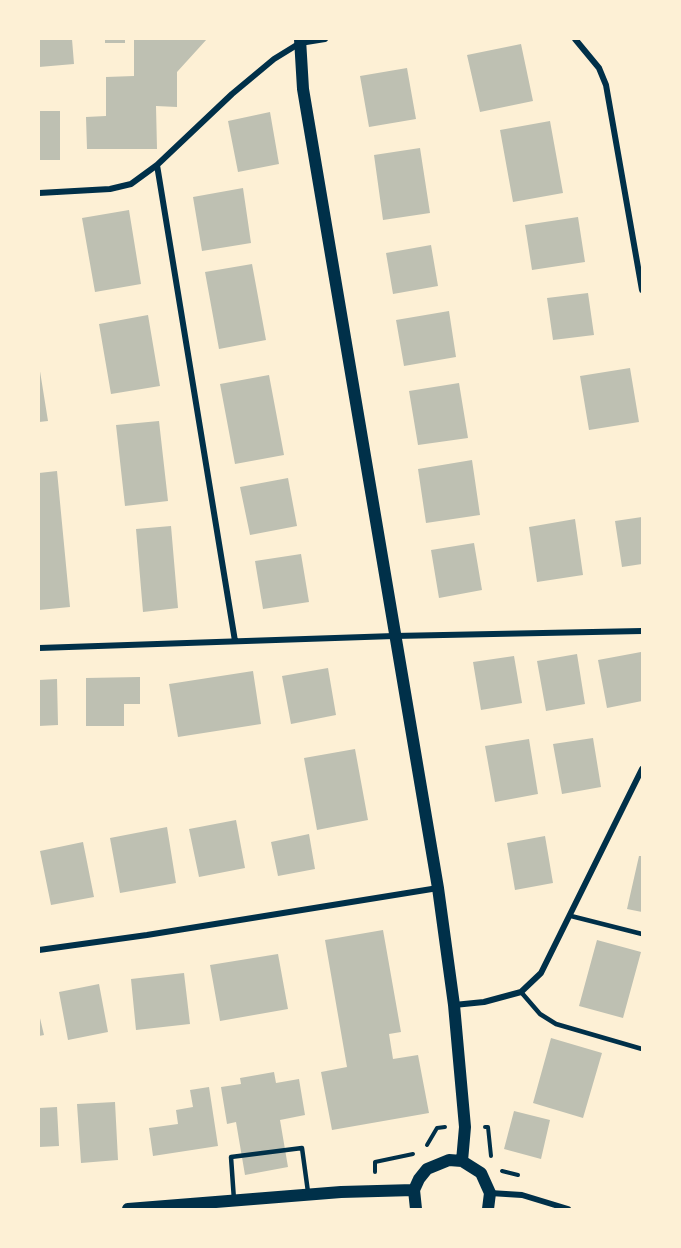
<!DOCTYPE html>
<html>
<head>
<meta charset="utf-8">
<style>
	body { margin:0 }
	#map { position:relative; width:681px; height:1248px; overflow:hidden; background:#fdf0d5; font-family:"Roboto Condensed",sans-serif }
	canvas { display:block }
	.frame { position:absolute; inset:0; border:40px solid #fdf0d5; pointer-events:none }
</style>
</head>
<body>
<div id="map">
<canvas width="681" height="1248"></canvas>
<div class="frame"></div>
</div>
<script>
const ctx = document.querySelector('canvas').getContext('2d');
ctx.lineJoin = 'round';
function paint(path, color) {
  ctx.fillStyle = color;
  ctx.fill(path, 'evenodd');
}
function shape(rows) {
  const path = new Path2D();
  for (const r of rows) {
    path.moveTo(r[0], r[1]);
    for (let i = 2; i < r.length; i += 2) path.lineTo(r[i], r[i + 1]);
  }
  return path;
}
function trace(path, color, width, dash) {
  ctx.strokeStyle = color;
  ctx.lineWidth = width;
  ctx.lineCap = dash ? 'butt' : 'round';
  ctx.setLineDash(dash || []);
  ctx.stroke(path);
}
paint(shape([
	[39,39,72,39,74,64,39,67],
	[105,39,125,39,125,43,105,43],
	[134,39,207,39,177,72,177,107,156,106,157,149,87,149,86,117,106,116,106,77,134,76],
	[521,44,533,101,480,112,467,55],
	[407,68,416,119,369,127,360,76],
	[39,111,60,111,60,160,39,160],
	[270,112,279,164,238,172,228,121],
	[550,121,563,193,513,202,500,130],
	[420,148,430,213,383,220,374,155],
	[243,188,251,243,202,251,193,197],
	[129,210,141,284,95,292,82,218],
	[578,217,585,262,532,270,525,225],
	[431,245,438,286,393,294,386,253],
	[252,264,266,340,219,349,205,272],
	[588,293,594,335,553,340,547,298],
	[449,311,456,357,404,366,396,320],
	[148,315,160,386,111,394,99,324],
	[39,365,48,421,39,422],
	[630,368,639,422,589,430,580,376],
	[269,375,284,455,235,464,220,384],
	[459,383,468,438,418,445,409,391],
	[159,421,168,501,125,506,116,425],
	[472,460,480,515,426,523,418,469],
	[57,471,70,607,39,610,39,473],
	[288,478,297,526,250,535,240,487],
	[642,517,642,564,622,567,615,521],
	[575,519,583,575,537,582,529,527],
	[171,526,178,608,143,612,136,529],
	[474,543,482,590,439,598,431,550],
	[301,554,309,602,263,609,255,561],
	[641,652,642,701,607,708,598,660],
	[577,654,585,704,546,711,537,661],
	[514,656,522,703,481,710,473,662],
	[328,668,336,715,291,724,282,676],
	[253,671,261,724,178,737,169,684],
	[140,677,140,704,124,704,124,726,86,726,86,678],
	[57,679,58,725,39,726,39,680],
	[593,738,601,787,562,794,553,744],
	[529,739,538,794,495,802,485,746],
	[355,749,368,820,317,830,304,758],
	[236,820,245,868,199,877,189,829],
	[167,827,176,883,120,893,110,838],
	[309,834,315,869,278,876,271,842],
	[545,836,553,883,515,890,507,843],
	[83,842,94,897,51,905,40,851],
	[639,856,642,856,642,912,627,909],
	[383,930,401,1032,389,1034,393,1059,418,1055,429,1113,332,1130,321,1072,347,1067,325,940],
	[597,940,641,952,623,1018,579,1006],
	[278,954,288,1009,220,1021,210,965],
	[184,973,190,1024,136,1030,131,979],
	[99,984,108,1032,68,1040,59,992],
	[39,1014,44,1035,39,1036],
	[551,1038,602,1053,583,1118,533,1103],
	[274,1072,276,1083,299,1079,305,1115,280,1120,288,1167,245,1175,236,1122,227,1124,221,1087,241,1084,240,1078],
	[209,1087,218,1146,153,1156,149,1128,178,1124,176,1110,193,1107,190,1090],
	[115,1102,118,1160,81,1163,77,1104],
	[57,1107,59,1146,39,1147,39,1108],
	[514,1111,550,1120,541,1159,504,1149]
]), '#bec0b2');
trace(shape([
	[485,1127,488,1127,491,1156],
	[427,1145,437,1128,445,1127],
	[502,1171,518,1175],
	[375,1172,375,1162,413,1154]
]), '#003049', 4);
trace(shape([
	[571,916,642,934],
	[521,992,540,1014,556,1024,642,1049],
	[234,1200,231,1157,302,1148,308,1192]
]), '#003049', 4.5);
trace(shape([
	[575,39,599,68,606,85,642,290],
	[157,165,235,641],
	[39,193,110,189,131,184,157,165,232,94,274,59,300,43,325,39],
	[39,648,394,636,642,631],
	[39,950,147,935,438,888],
	[454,1005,484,1002,521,992,541,973,642,769],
	[490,1193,522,1195,568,1209]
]), '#003049', 6);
trace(shape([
	[300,39,303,89,438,888,454,1005,465,1127,462,1161],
	[128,1209,341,1192,414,1190],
	[416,1209,414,1190,419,1179,427,1169,449,1160,462,1161,481,1173,490,1193,488,1209]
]), '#003049', 12);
</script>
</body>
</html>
